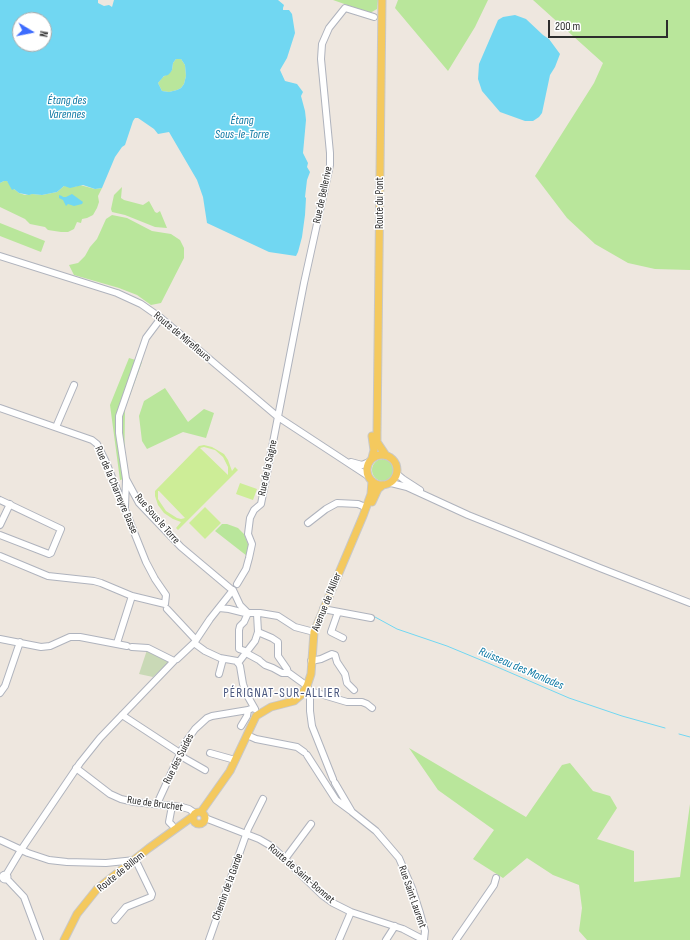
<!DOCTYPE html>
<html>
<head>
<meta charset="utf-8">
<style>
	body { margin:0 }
	#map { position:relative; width:690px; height:940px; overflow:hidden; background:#eee7df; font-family:"Sofia Sans Condensed",sans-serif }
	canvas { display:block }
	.north { position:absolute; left:12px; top:12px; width:40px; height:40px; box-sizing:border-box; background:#fff; border:1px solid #ababab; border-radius:50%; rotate:100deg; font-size:11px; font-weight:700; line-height:16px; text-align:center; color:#2d2d2d }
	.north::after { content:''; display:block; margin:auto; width:14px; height:18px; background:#3d6cfe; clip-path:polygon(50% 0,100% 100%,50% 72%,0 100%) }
	.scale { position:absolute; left:548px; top:20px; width:120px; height:18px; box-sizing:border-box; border:2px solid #2d2d2d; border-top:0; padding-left:5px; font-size:12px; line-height:14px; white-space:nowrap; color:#2d2d2d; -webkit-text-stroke:3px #fff; paint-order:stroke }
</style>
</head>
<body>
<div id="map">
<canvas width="690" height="940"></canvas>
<div class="north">N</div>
<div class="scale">200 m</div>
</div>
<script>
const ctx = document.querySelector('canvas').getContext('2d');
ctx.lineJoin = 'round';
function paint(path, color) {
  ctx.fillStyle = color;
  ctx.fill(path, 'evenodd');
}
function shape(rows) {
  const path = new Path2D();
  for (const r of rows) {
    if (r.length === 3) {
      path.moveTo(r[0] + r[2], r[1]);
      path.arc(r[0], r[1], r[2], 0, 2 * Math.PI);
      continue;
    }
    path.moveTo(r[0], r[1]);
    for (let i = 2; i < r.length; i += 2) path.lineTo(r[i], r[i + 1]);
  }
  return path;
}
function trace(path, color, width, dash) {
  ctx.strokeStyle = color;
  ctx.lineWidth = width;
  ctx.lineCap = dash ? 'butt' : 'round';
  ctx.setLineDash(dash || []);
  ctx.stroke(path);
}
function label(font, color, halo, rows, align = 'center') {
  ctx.font = font + ' "Sofia Sans Condensed",sans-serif';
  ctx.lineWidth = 3;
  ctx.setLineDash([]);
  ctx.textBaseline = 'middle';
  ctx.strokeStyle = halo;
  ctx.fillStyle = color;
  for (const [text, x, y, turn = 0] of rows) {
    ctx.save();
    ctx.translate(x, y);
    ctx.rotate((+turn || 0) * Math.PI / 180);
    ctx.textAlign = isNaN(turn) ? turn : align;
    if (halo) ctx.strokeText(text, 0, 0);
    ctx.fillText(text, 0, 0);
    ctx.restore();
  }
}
paint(shape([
	[333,0,378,0,377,9,370,13],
	[398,0,488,0,475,27,448,71,395,8],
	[533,0,690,0,690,270,655,269,628,263,595,244,567,218,535,176,594,83,603,63],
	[176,59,181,59,185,65,186,76,184,84,181,88,177,90,169,92,162,91,158,83,162,78,172,70,173,63],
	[4,181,7,181,14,189,19,193,25,195,32,194,42,195,57,192,64,186,74,187,80,185,95,189,102,188,98,196,99,202,97,208,93,215,87,218,82,219,81,223,77,222,74,229,68,232,61,232,48,230,45,227,30,224,25,219,0,207,0,183],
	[122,187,121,198,124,200,143,205,149,201,155,212,157,213,160,211,167,228,155,227,125,215,112,212,111,209,114,195],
	[112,215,127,218,152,231,171,234,180,240,184,248,184,258,161,303,151,305,137,295,119,288,74,275,69,265,78,263,85,256,90,247,97,239,106,219],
	[0,223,45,241,41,252,0,236],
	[129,358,142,362,125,409,124,479,120,480,110,405],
	[165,388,188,422,204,409,214,413,206,438,183,432,147,449,142,441,139,416,144,401],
	[383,470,11],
	[222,524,227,524,238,528,244,534,249,547,247,556,215,531],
	[409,748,526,817,562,765,570,763,593,791,610,796,617,808,597,839,634,851,634,882,680,877,690,804,690,940,587,940,579,931,582,908,579,885,553,875,527,858,503,878,473,859,494,830,438,790]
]), '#b9e69b');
paint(shape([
	[147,650,170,661,153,677,139,674]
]), '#c9d9b6');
paint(shape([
	[204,445,212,447,224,454,228,460,232,471,235,467,238,470,178,530,176,528,181,522,173,519,164,513,158,505,155,496,155,491,199,446],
	[204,447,215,450,223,457,228,467,228,475,200,448],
	[158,491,159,491,185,518,181,519,177,518,166,511,158,499],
	[240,483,257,489,253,500,236,494],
	[205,507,221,523,205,539,189,523]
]), '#cded97');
paint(shape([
	[0,0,98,0,98,3,104,6,109,5,112,7,114,0,278,0,284,5,283,8,283,10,289,10,292,14,295,33,287,58,280,70,285,81,297,84,303,92,301,96,305,111,306,120,303,153,308,163,307,167,310,172,307,180,305,197,306,198,305,215,302,237,298,252,296,256,269,252,207,223,203,197,197,180,169,132,158,134,154,129,138,118,135,118,133,121,125,145,122,147,115,157,102,188,95,189,83,185,70,188,64,186,57,192,42,195,32,194,29,195,19,193,14,189,12,190,7,181,4,181,0,183],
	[20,20,44,20,44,44,20,44],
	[176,59,181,59,185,65,186,76,184,84,181,88,177,90,169,92,162,91,158,83,164,76,168,75,170,73,172,70,173,63],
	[515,15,526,19,543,35,549,39,560,54,555,67,550,75,542,113,539,117,533,121,525,121,500,112,482,91,478,79,479,64,498,20,503,17],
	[72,194,83,202,82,204,74,206,68,204,66,206,63,200,59,198,59,195,62,196,63,197,66,197]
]), '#71d7f2');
trace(shape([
	[375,617,397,629,447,646,488,663,569,698,622,716,665,728],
	[679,734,690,737]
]), '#71d7f2', 1);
const minor = shape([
	[0,256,117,293,141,304,161,318,278,417,368,476],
	[161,318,146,338,119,416,119,433,126,479,139,503,181,547,231,589],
	[0,408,92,440,97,444,106,462,146,562,155,579,166,595,165,604,132,596,101,583,94,581,48,576,0,556],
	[56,427,74,385],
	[351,462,362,465,369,462],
	[397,474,403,479,420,490],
	[391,483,407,487,468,515,600,568,690,603],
	[0,500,61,529,51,553,49,554,0,535],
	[125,507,126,480],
	[308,523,326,509,337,503,358,504,365,507],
	[0,525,10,504],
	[237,584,246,569,249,558,252,544,248,534,250,518,254,510,261,504,304,283,330,165,330,153,321,59,322,44,329,28,345,8,374,17],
	[219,608,229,609,245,613,260,613,278,616,295,627,314,632],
	[167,609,195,639],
	[323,609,371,618],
	[338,612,331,632,343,638],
	[248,613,244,622,240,626,239,630,239,649,245,651,248,654,259,660],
	[258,632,272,638,278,642,278,656,287,669,288,673],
	[0,639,41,647,50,646,70,637,80,637,127,646],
	[117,643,132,596],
	[194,643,205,651,220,658,237,661,240,666,243,684,247,695,255,709],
	[177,659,194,643,210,619,233,590,240,605,248,613],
	[260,661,265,665,273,668,282,673,289,673,307,686,310,691,347,702,362,702,367,704,372,708],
	[311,661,321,659,332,654,335,655,337,662,345,674,347,683,354,690],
	[238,663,255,641,258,632,257,614],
	[219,674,223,659],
	[310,691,310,711,312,726,333,779],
	[0,693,5,686,20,642],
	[122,715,180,753,184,758,205,770],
	[241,726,247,716,248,710],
	[247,735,256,739,297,747,304,752],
	[210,753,235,760],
	[307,755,336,800,351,811],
	[76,768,110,794,121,799,134,802,182,807,189,809,195,813],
	[335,783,352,812,376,831,399,858,412,888,420,913,425,931,424,940],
	[157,804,185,743,195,729,207,718,212,716,248,710,253,708],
	[172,806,169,822,172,825],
	[205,818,259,839,271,846,285,859,322,895,333,903,351,912,403,929,424,940],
	[0,840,28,853,49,860,67,862,106,863,135,860],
	[285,859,311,824],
	[5,877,2.5],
	[6,875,21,850,80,763,100,738,174,661,148,648,132,647],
	[7,879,24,897,40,940],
	[115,920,126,907,151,897,152,894,137,863],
	[209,940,248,829,263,799],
	[339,940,351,912],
	[386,940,395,926],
	[456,940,494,885,496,878]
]);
const major = shape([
	[382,0,377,432,377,442,385,454],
	[382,470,15],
	[372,458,374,450,372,436],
	[372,502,378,489,383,485],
	[199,818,6],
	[201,812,230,771,256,716,271,707,294,701,301,695,307,686,311,674,314,632,363,516,371,494,372,481],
	[64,940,77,914,97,889,149,848,192,817]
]);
trace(minor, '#afb3bd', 8);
trace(major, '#c8c8c8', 9);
trace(minor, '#fff', 6);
trace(major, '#f4c95e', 7);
label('11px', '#2d2d2d', '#fff', [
	["Rue de Bellerive",323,195,-78],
	["Route du Pont",380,203,-90],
	["Route de Mirefleurs",182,337,40],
	["Rue de la Sagne",268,468,-78],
	["Rue de la Charreyre Basse",116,490,67],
	["Rue Sous le Torre",157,519,49],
	["Avenue de l'Allier",327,602,-68],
	["Rue des Suides",179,759,-63],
	["Rue de Bruchet",155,804,8],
	["Route de Billom",121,872,-39],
	["Route de Saint-Bonnet",301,874,41],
	["Chemin de la Garde",228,887,-70],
	["Rue Saint Laurent",412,897,71]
]);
label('italic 12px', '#0a77a3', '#fff', [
	["Étang des",67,101],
	["Varennes",67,115],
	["Étang",242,121],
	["Sous-le-Torre",242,135],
	["Ruisseau des Monlades",521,669,23]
]);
ctx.letterSpacing = '1px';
label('13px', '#4b587f', '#fff', [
	["PÉRIGNAT-SUR-ALLIER",282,694]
]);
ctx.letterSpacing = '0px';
</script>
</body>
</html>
